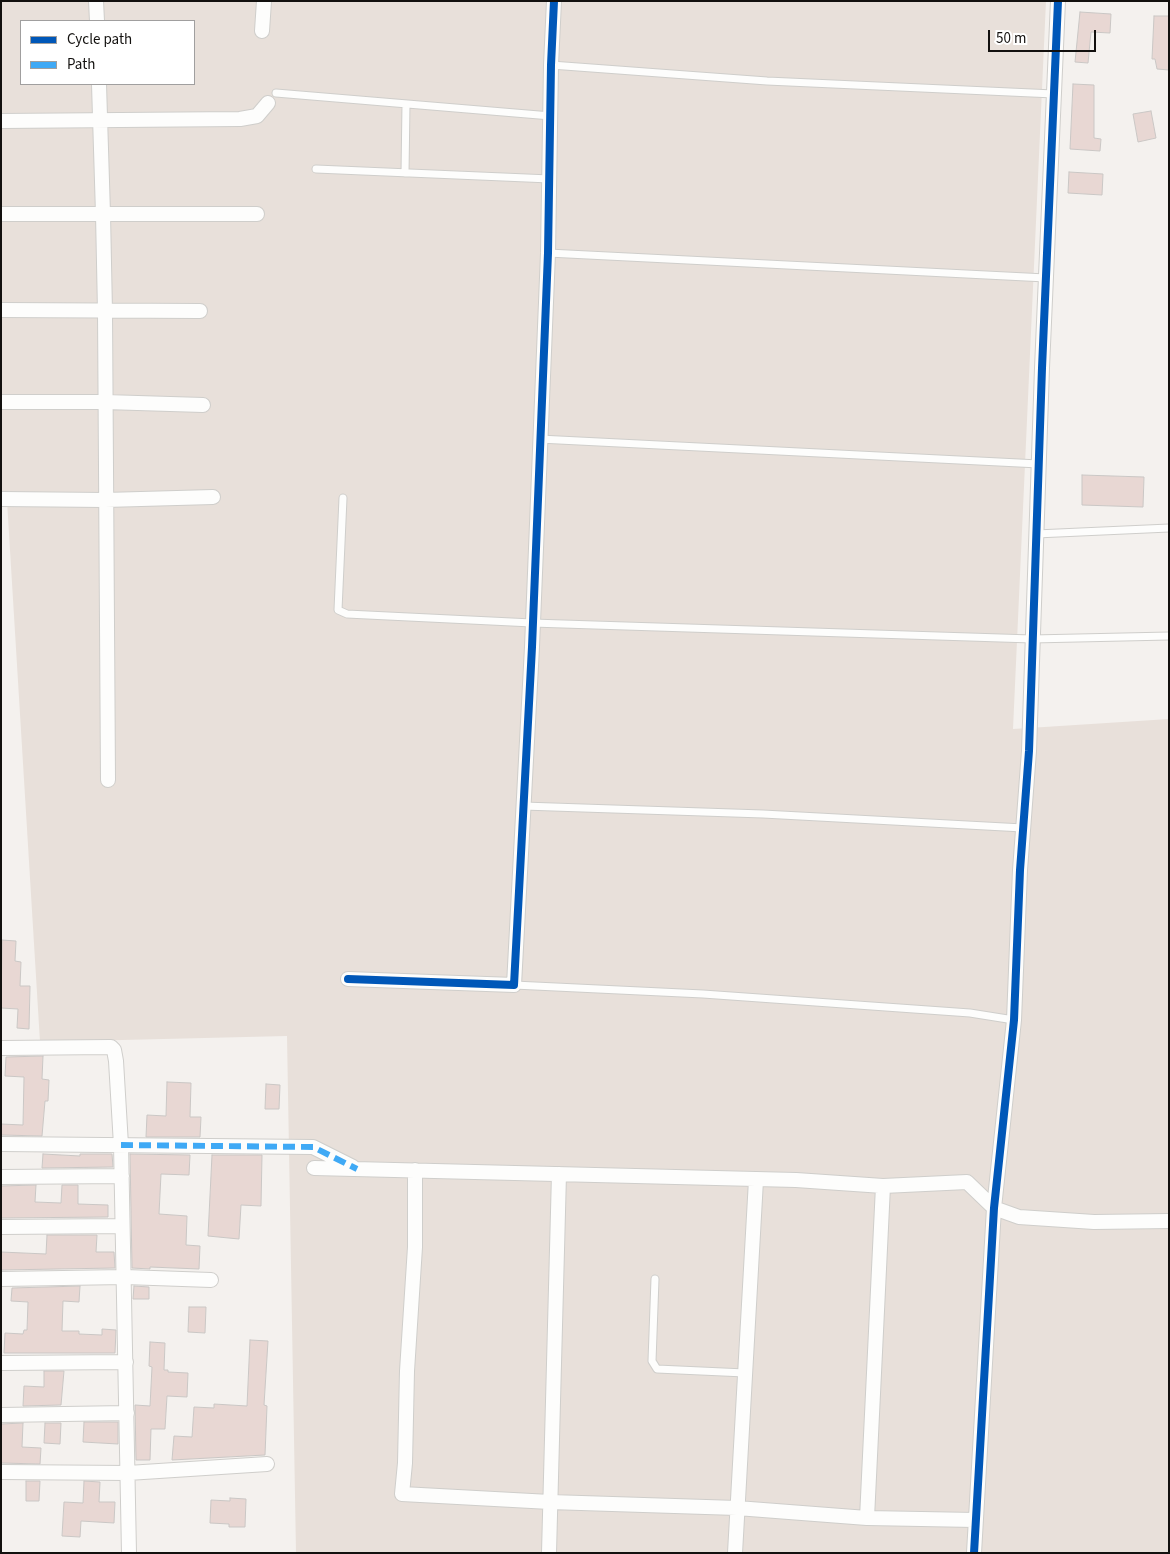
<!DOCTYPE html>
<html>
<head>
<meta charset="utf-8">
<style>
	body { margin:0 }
	#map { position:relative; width:1170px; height:1554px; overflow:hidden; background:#f4f1ee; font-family:"Source Sans 3",sans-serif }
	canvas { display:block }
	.frame { position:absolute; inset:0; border:2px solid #12100e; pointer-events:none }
	.legend { position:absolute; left:20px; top:20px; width:175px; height:65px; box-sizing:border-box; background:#fff; border:1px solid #a09f9f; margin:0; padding:6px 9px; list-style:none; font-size:15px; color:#12100e }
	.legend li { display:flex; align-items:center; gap:10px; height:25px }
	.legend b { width:25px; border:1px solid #a09f9f }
	.scale { position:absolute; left:988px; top:30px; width:108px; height:22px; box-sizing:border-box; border:2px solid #12100e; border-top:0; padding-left:6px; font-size:15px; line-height:18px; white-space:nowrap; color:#12100e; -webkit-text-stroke:4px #fff; paint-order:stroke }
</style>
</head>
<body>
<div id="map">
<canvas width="1170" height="1554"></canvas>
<div class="frame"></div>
<ul class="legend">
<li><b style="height:6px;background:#0057b8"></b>Cycle path</li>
<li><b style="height:6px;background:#3fa9f5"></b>Path</li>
</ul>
<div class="scale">50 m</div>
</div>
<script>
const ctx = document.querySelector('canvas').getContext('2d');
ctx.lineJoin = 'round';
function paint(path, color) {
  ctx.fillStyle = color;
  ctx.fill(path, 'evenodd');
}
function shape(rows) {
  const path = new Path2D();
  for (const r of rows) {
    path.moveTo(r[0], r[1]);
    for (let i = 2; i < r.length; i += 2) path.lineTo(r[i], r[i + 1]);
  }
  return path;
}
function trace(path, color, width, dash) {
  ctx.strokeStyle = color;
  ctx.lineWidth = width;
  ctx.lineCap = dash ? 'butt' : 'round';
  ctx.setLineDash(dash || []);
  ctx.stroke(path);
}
paint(shape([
	[1,1,1046,1,1013,729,1169,719,1169,1553,296,1553,287,1036,40,1042,7,501,1,500],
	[21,21,194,21,194,84,21,84]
]), '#e8e0da');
const building = shape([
	[1080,12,1111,14,1110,33,1091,32,1088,63,1075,62,1080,12],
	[1154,16,1169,16,1169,70,1157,69,1155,59,1152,59,1154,16],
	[1073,84,1094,85,1094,138,1101,139,1100,151,1070,149,1073,84],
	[1151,111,1156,138,1138,142,1133,114,1151,111],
	[1069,172,1103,174,1102,195,1068,193,1069,172],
	[1082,475,1144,477,1143,507,1082,505,1082,475],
	[2,940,16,941,15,961,21,962,20,986,30,986,29,1029,17,1028,18,1009,1,1008,2,940],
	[43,1056,42,1079,49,1080,48,1101,45,1101,42,1136,1,1135,1,1124,23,1125,24,1077,5,1076,6,1057,43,1056],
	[167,1082,191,1083,190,1117,201,1117,200,1137,146,1137,147,1115,166,1116,167,1082],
	[266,1084,280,1085,279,1109,265,1109,266,1084],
	[43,1154,80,1156,80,1154,112,1154,113,1167,42,1168,43,1154],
	[130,1154,190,1155,189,1175,161,1174,159,1214,187,1216,186,1245,200,1246,199,1269,150,1267,150,1269,132,1268,130,1154],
	[212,1155,262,1155,261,1206,241,1205,239,1239,208,1236,212,1155],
	[36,1185,35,1202,61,1203,62,1185,78,1185,78,1204,108,1205,108,1217,1,1218,1,1186,36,1185],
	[47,1235,97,1235,96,1252,114,1252,115,1268,1,1270,1,1252,46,1254,47,1235],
	[80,1286,79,1302,63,1301,62,1331,79,1331,79,1334,102,1335,102,1329,116,1330,115,1353,4,1353,5,1333,23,1334,24,1330,27,1330,28,1302,11,1301,12,1288,80,1286],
	[134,1286,149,1287,149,1299,133,1299,134,1286],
	[189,1307,206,1307,205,1333,188,1332,189,1307],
	[250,1340,268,1341,264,1405,267,1406,265,1455,172,1460,174,1436,192,1437,194,1407,214,1408,214,1404,247,1406,250,1340],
	[150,1342,165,1343,164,1370,168,1370,168,1372,188,1373,187,1397,167,1396,165,1429,151,1429,150,1460,136,1460,135,1405,150,1406,152,1367,149,1366,150,1342],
	[44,1371,64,1371,61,1405,23,1406,24,1386,44,1387,44,1371],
	[84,1422,118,1422,118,1444,83,1442,84,1422],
	[23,1423,22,1447,41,1448,40,1464,1,1463,1,1424,23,1423],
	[45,1423,61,1423,60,1444,44,1443,45,1423],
	[26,1481,40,1481,39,1501,26,1501,26,1481],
	[84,1481,100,1482,99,1502,115,1502,114,1523,81,1521,80,1537,62,1536,64,1502,83,1503,84,1481],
	[230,1498,246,1499,245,1527,229,1527,229,1524,210,1523,211,1500,230,1501,230,1498]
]);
paint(building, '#e8d7d3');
trace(building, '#cac7c5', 1);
const service = shape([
	[551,65,767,81,1054,94],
	[276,93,551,116],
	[316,169,550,179],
	[405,173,406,104],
	[548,253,1046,278],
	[539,439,1039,464],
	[343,498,338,610,347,614,532,623,1032,639,1169,636],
	[1036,534,1169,528],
	[523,806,763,814,1023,828],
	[514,985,703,994,970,1013,1014,1020],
	[655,1279,652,1361,657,1369,745,1373]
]);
const minor = shape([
	[96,1,97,21],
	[262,31,264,1],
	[1,121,240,119,257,116,268,103],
	[1,214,103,214,99,84],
	[1,310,200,311],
	[1,402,105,402,203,405],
	[1,499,105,500,213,497],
	[108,780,105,312,103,214,257,214],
	[348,979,514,985,532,647,548,253,551,65,554,1],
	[1,1048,111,1047,114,1050,116,1061,121,1145,129,1553],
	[1,1144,313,1147,353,1167],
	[314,1168,796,1180,883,1186,967,1182,994,1208,1019,1217,1094,1222,1169,1221],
	[415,1170,415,1247,407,1371,405,1463,402,1494,550,1502,737,1508,867,1518,975,1520],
	[1,1177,122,1176],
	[1,1227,122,1226],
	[1,1279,125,1277,211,1280],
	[1,1363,126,1362],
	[1,1415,127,1413],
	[1,1472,128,1473,267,1464],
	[867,1518,883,1186],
	[549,1553,559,1174],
	[735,1553,756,1180],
	[974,1553,994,1208,1014,1020,1020,870,1029,751,1042,368,1058,1]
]);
trace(service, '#cfcecb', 9);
trace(minor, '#cfcecb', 16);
trace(service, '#fdfdfc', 7);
trace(minor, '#fdfdfc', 14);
trace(shape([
	[121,1145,313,1147,357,1169]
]), '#3fa9f5', 6, [12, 6]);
trace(shape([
	[348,979,514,985,532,647,548,253,551,65,554,1],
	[974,1553,994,1208,1014,1020,1020,870,1029,751,1042,368,1058,1]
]), '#0057b8', 8);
</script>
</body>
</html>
